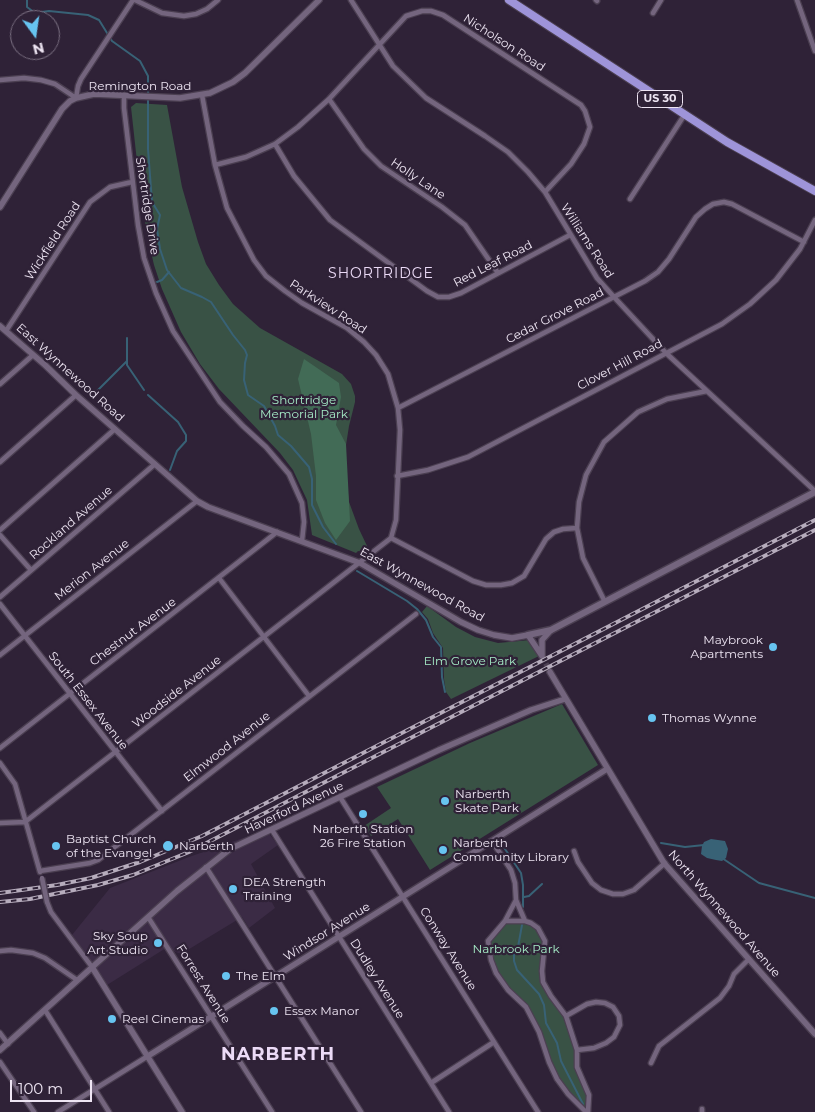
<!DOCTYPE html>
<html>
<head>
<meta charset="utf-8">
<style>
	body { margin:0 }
	#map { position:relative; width:815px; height:1112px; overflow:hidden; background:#2f2237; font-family:Montserrat,sans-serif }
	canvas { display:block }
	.north { position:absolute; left:10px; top:10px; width:50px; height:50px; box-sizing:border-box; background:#2f2237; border:1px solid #7b7082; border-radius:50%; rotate:166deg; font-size:14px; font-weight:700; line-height:20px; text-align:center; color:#eee5f3 }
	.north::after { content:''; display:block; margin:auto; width:18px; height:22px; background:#67c4f0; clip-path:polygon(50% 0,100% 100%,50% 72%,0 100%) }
	.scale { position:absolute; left:10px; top:1080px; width:82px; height:22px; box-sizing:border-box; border:2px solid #eee5f3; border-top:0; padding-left:6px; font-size:15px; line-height:18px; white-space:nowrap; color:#eee5f3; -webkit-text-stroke:4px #2f2237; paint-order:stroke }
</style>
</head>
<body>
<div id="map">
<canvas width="815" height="1112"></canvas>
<div class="north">N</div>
<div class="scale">100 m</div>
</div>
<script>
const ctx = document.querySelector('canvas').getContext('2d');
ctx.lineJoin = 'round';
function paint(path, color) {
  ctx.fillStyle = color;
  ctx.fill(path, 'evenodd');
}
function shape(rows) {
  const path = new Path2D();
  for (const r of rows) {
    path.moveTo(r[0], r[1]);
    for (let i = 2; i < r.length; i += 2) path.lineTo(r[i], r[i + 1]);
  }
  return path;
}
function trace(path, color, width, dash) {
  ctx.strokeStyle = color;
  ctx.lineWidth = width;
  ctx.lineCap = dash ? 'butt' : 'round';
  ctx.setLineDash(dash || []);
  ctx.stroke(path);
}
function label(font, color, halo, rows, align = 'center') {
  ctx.font = font + ' Montserrat,sans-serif';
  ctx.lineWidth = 4.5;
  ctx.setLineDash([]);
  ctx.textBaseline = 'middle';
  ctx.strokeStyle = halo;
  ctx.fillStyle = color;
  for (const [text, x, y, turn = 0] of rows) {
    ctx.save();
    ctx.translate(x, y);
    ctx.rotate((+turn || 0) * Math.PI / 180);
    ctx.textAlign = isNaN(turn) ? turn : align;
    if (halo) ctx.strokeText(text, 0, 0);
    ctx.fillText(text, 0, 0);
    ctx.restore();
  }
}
paint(shape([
	[266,830,278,845,251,864,275,908,249,928,242,917,181,954,166,948,107,985,72,935,110,888,189,857]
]), '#3b2b45');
paint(shape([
	[136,103,167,105,182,187,198,242,206,264,219,285,233,304,260,328,342,374,351,384,355,396,355,402,349,426,344,458,349,502,359,529,368,548,363,552,358,551,356,553,312,535,307,500,293,470,280,453,219,389,200,364,181,332,162,289,154,265,147,235,139,180,131,107],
	[427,606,456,627,475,637,498,643,530,640,539,656,451,699,446,692,444,679,443,648,433,633,428,619,422,612],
	[562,704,598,765,430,870,398,819,371,836,364,826,391,808,377,787,470,743],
	[505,921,525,921,538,928,545,941,543,982,566,1016,577,1050,577,1067,589,1095,586,1112,557,1079,539,1032,526,1007,496,973,488,941]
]), '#395245');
paint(shape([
	[304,359,339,383,341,397,336,425,346,444,350,521,336,540,325,523,316,500,316,476,311,434,298,379]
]), '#426b56');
paint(shape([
	[711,839,725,841,728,849,726,858,722,861,716,860,707,858,701,854,702,846,704,842]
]), '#386276');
trace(shape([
	[27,0,27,7,35,13,49,11,88,15,99,20,112,41,140,61,148,76,148,94],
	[148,99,148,149,152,202,160,215,157,229,160,249,167,270,181,288,202,297,211,302,233,335,245,350,247,355,245,363,244,380,248,395,264,406,275,426,278,435,291,446,309,467,312,479,312,505,323,527,336,544],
	[157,282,162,280,169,272],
	[127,338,127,365,144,390],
	[148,395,178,422,186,435,186,441,177,451,170,470],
	[92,396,127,361],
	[357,571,407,601,417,609,426,620,433,637,441,647,442,677,445,692],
	[501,843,521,873,523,885,523,907],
	[661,843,685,847,704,845],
	[722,858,759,883,815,898],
	[524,897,529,896,542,884],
	[522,925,518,947,514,954,514,961,517,970,539,994,544,1005,546,1023,557,1043,561,1061,583,1104]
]), '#386276', 2);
trace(shape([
	[542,656,550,672]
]), '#4c3f53', 5.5, [5.5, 3]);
const minor = shape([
	[135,0,162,13,184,16,196,14,207,9,218,0],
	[351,0,393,66,426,98,485,136,508,152,528,172,545,192,597,278,614,297,666,353,815,491],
	[596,0,597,1],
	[797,0,815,51],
	[653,13,661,0],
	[0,80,24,78,41,80,55,84,76,98,78,86,81,79,133,0],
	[124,95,124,108,138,225,144,258,156,293,173,331,220,402,243,426,266,447,289,474,302,503,304,522,302,541],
	[329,99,364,149,381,166,442,207,465,225,498,273],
	[275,144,294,176,330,220,427,291,438,297,449,297,461,293,570,235],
	[215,165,246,157,275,144,298,127,329,99,406,16,422,11,431,11,443,15,581,105,585,111,590,127,584,144,571,164,545,192],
	[630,199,685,114],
	[6,331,90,202,110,187,132,182],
	[0,384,33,355],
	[398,408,645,281,658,272,669,259,696,217,705,209,713,204,724,202,732,204,804,242],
	[0,462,76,395],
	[397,476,428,470,468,457,722,324,750,304,776,280,800,249,815,220],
	[0,530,115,429],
	[0,535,31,570],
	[391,538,473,581,486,585,501,585,512,583,524,576,546,539,554,532,563,529,577,528],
	[219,578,309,696],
	[0,597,155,464],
	[605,602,583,558,577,528,579,502,586,475,604,442,638,412,667,399,707,391],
	[0,604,162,811],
	[0,655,197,501],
	[0,748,277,532],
	[0,763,15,784,40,872],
	[340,797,538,1112],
	[0,823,25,822,391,538,396,520,400,430,398,408,388,374,376,355,364,342,347,328,302,303,285,291,266,276,254,260,227,208,215,165,202,95],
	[272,830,449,1112],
	[492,841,511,870,515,883,516,900,525,921],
	[574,851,578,862,592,883,601,890,613,894,623,894,634,890,665,863],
	[206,867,361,1112],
	[40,871,90,863,98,860,416,614],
	[516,900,505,921,488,941,491,960,496,973,508,990,526,1007,539,1032,549,1062,557,1079,568,1094,586,1112],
	[47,902,51,912,92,967],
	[148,917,272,1112],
	[505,921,525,921,531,923,538,928,545,941,542,971,543,982,551,996,566,1016,577,1050,577,1067,589,1095,588,1112],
	[0,951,11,950,33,953,45,958,77,980],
	[45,1010,109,1112],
	[566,1016,587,1004,596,1002,605,1003,613,1007,619,1016,620,1025,614,1037,606,1043,594,1048,577,1050],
	[0,1033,8,1044],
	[0,1062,34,1112],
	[651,1063,659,1046,720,998,729,986,734,974,749,959],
	[431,1083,494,1042],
	[58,1112,148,1056],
	[702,1112,702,1109]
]);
const tertiary = shape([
	[0,207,62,109,70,101,76,98,94,94,180,98,210,93,233,82,245,73,319,0],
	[0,326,45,365,76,395,197,501,208,507,360,563,461,622,478,630,494,635,512,638,528,635,542,656],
	[542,656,542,640,551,630],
	[550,672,664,863,815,1034],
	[92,967,182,1112],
	[0,1050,177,891,230,849,439,750,531,710,565,699],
	[148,1056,607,769]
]);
const secondary = shape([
	[528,635,551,630,815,492]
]);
const trunk = shape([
	[509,0,727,142,815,191]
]);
trace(minor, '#4b3f51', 7);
trace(tertiary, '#4b3f51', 8);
trace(secondary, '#4b3f51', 9);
trace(trunk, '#4b3f51', 10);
trace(minor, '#74657e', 4.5);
trace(tertiary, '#74657e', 5.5);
trace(secondary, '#74657e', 6);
trace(trunk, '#9e94d9', 8);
const rail = shape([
	[0,893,57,885,91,878,140,862,202,836,815,520],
	[0,902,30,899,98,885,133,875,189,852,815,530]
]);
trace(rail, '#b6acbc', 4);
trace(rail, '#2f2237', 2, [5.5]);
const minorBridge = shape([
	[42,878,47,902]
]);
trace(minorBridge, '#4b3f51', 7, []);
trace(minorBridge, '#74657e', 4.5);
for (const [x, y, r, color] of [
	[773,647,5,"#67c4f0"],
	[652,718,5,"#67c4f0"],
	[445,801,5,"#67c4f0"],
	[363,814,5,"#67c4f0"],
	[56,846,5,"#67c4f0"],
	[168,846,6,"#67c4f0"],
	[443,850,5,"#67c4f0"],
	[233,889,5,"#67c4f0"],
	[158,943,5,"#67c4f0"],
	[226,976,5,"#67c4f0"],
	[274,1011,5,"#67c4f0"],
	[112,1019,5,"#67c4f0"]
]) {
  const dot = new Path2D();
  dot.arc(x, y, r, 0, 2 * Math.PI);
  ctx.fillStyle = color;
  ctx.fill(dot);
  trace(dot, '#2f2237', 2);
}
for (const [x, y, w] of [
	[660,99,45]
]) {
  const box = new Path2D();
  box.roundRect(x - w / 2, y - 8.5, w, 17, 4);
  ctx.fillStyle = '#2f2237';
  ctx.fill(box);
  trace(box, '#eee5f3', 1);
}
label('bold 11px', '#eee5f3', null, [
	["US 30",660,99]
]);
label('12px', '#eee5f3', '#2f2237', [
	["Nicholson Road",504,43,33],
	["Remington Road",140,86],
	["Holly Lane",418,179,34],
	["Shortridge Drive",147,206,81],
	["Wickfield Road",53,241,-57],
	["Williams Road",587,241,57],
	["Red Leaf Road",493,264,-27],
	["Parkview Road",328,307,33],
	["Cedar Grove Road",555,316,-27],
	["Clover Hill Road",620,365,-28],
	["East Wynnewood Road",70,373,42],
	["Rockland Avenue",71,523,-41],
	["Merion Avenue",92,570,-38],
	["East Wynnewood Road",422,585,29],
	["Chestnut Avenue",133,632,-37],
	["Woodside Avenue",177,692,-38],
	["South Essex Avenue",88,701,52],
	["Elmwood Avenue",227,747,-38],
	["Haverford Avenue",294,808,-25],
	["North Wynnewood Avenue",724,914,49],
	["Windsor Avenue",327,932,-32],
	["Conway Avenue",448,949,58],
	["Dudley Avenue",377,979,58],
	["Forrest Avenue",203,984,58]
]);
label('12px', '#a5ebc6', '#2f2237', [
	["Shortridge",304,400],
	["Memorial Park",304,414],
	["Elm Grove Park",470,661],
	["Narbrook Park",516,949]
]);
label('12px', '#eee5f3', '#2f2237', [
	["Maybrook",763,640,"right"],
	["Apartments",763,654,"right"],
	["Thomas Wynne",662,718],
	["Narberth",455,794],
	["Skate Park",455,808],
	["Narberth Station",363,829,"center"],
	["26 Fire Station",363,843,"center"],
	["Baptist Church",66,839],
	["of the Evangel",66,853],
	["Narberth",453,843],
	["Community Library",453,857],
	["Narberth",179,846],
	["DEA Strength",243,882],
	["Training",243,896],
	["Sky Soup",148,936,"right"],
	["Art Studio",148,950,"right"],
	["The Elm",236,976],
	["Essex Manor",284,1011],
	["Reel Cinemas",122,1019]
], 'left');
ctx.letterSpacing = '1px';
label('14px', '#ecdbf7', '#2f2237', [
	["SHORTRIDGE",381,274]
]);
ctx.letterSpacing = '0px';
ctx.letterSpacing = '1px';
label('bold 18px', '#ecdbf7', '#2f2237', [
	["NARBERTH",278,1055]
]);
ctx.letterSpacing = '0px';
</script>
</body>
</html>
